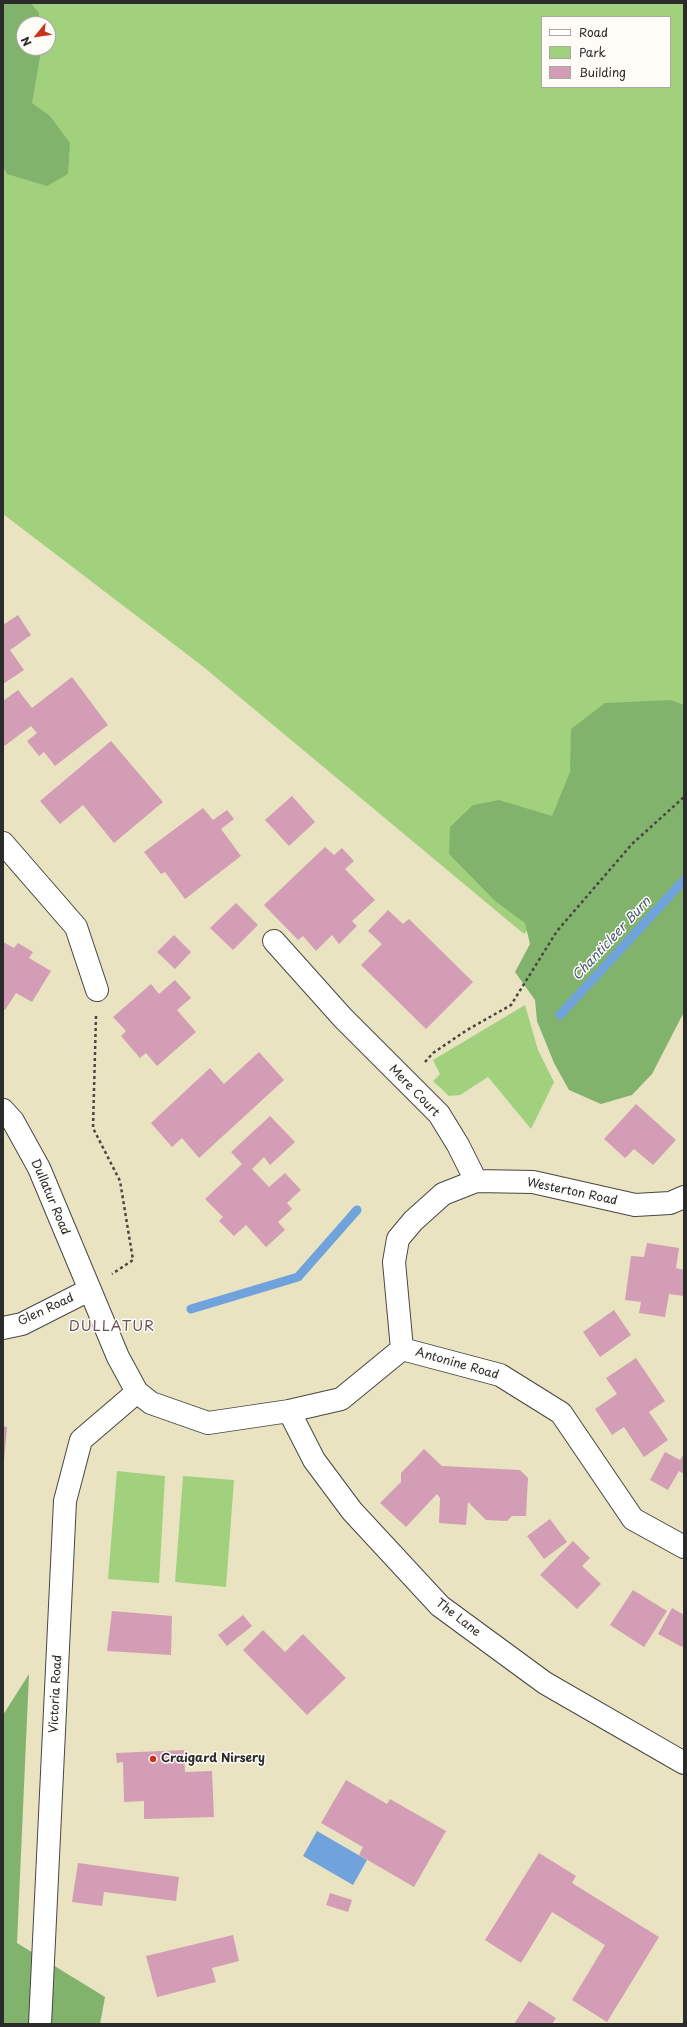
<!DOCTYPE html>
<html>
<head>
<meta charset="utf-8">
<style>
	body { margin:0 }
	#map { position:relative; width:687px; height:2027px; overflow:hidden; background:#e9e3c2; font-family:"Playpen Sans",sans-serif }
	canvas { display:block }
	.frame { position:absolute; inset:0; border:4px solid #2b2b2b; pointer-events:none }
	.legend { position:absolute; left:541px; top:16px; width:130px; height:72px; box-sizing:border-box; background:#fdfcf7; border:1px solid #a9a8a5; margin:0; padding:5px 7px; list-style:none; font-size:12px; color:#2b2b2b }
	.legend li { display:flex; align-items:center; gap:8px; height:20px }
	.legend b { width:20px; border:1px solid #a9a8a5 }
	.north { position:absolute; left:16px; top:16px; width:40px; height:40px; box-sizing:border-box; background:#fdfcf7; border:1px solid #a9a8a5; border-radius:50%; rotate:241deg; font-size:11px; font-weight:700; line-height:16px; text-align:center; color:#2b2b2b }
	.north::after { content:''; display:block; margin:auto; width:14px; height:18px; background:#c8321e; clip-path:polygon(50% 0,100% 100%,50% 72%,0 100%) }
</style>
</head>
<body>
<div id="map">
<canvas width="687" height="2027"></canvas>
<div class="frame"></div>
<ul class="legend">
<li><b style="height:5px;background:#fff"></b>Road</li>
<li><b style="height:11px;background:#a2d17e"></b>Park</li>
<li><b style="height:11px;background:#d39db5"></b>Building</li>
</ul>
<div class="north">N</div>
</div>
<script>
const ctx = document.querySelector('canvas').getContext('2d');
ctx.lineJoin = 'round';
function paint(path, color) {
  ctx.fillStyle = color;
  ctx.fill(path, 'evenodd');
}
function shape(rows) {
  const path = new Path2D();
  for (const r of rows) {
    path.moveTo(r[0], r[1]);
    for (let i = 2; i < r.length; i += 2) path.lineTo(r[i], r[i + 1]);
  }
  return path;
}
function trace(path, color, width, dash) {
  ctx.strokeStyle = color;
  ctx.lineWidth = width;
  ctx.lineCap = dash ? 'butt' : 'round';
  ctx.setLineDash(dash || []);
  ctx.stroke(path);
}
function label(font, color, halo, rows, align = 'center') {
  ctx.font = font + ' "Playpen Sans",sans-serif';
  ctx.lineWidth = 3;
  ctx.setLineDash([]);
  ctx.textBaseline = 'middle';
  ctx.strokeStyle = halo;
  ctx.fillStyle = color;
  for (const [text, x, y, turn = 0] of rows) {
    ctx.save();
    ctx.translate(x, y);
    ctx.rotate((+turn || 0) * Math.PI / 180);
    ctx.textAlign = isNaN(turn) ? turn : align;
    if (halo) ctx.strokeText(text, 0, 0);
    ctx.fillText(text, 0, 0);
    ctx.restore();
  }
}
paint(shape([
	[3,3,684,3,684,755,524,934,201,665,3,514],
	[542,17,670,17,670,87,542,87],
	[24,24,48,24,48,48,24,48],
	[525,1005,538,1050,554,1082,531,1129,488,1077,460,1095,449,1096,433,1081,440,1074,433,1060],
	[117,1471,165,1476,159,1583,108,1579],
	[183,1476,234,1480,226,1587,175,1582]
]), '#a2d17e');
paint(shape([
	[3,3,31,3,39,13,39,24,24,24,24,48,40,48,40,57,32,103,50,116,70,143,68,174,47,186,7,174,3,167],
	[671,700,684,705,684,1012,652,1074,632,1095,601,1104,569,1090,554,1063,537,1021,535,1000,515,972,530,944,525,923,495,901,449,854,450,827,473,805,499,800,552,816,570,772,571,729,605,703],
	[29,1674,17,1943,105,1997,100,2024,3,2024,3,1715]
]), '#81b36d');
paint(shape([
	[317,1831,367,1860,353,1885,303,1856]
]), '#70a2db');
trace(shape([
	[560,1015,684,880],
	[191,1309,298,1277,357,1210]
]), '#70a2db', 9);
paint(shape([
	[18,615,31,635,10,650,24,670,3,684,3,625],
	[72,677,108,725,55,766,44,752,39,756,27,741,37,733,31,726,3,747,3,701,18,690,32,708],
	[111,741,163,802,114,843,83,805,60,824,40,801],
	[292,796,315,822,289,846,265,820],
	[203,808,213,820,227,810,234,819,221,829,241,856,185,899,165,872,161,874,144,852],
	[325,847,334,855,342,848,354,861,345,869,375,900,352,921,357,926,339,944,332,935,316,951,303,936,298,940,264,905],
	[236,903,258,925,233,950,210,928],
	[388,910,403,924,409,919,473,982,426,1029,361,965,382,944,368,931],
	[174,935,191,952,175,969,157,952],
	[3,942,14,948,18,943,33,952,29,958,51,971,32,1002,16,993,5,1010,3,1009],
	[175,980,191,998,177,1010,196,1032,157,1066,146,1053,140,1058,121,1036,126,1031,113,1017,151,984,159,994],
	[259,1052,284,1080,199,1158,182,1138,172,1147,151,1123,210,1068,224,1084],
	[636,1104,676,1140,653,1165,634,1149,625,1158,604,1139],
	[270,1116,295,1142,270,1165,264,1157,252,1169,269,1187,285,1173,301,1190,287,1203,292,1209,278,1222,285,1230,266,1247,246,1225,234,1236,219,1221,223,1217,205,1199,242,1164,231,1152],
	[647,1243,679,1248,676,1268,684,1270,684,1296,669,1294,665,1317,639,1313,641,1302,625,1300,631,1256,644,1257],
	[614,1310,631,1335,600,1357,583,1332],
	[636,1358,665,1401,649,1412,668,1440,644,1457,624,1427,612,1435,595,1409,617,1394,606,1378],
	[3,1426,7,1427,4,1461,3,1461],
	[424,1449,442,1466,520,1470,528,1478,526,1516,512,1516,507,1521,486,1520,468,1502,466,1525,439,1523,440,1498,437,1494,406,1527,380,1503,401,1482,401,1473],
	[665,1452,680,1460,684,1454,684,1474,679,1471,668,1490,650,1480],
	[550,1519,567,1542,544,1559,527,1536],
	[573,1541,590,1558,582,1566,601,1584,577,1609,540,1575],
	[633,1590,667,1611,644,1647,610,1625],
	[672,1608,684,1615,684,1643,682,1647,658,1634],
	[112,1611,172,1616,171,1655,107,1651],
	[243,1615,252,1626,227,1646,218,1635],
	[263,1630,285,1652,303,1634,346,1678,307,1715,243,1650],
	[184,1750,185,1772,212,1771,214,1817,144,1819,144,1801,124,1802,123,1762,117,1763,116,1753],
	[346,1780,387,1804,390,1799,446,1831,414,1887,359,1855,363,1847,321,1823],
	[539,1853,576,1876,572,1883,659,1937,607,2022,572,2000,605,1945,552,1912,521,1963,485,1940],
	[78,1863,179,1877,176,1901,104,1892,102,1906,72,1902],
	[330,1893,352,1900,348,1912,326,1905],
	[233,1935,239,1961,212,1968,216,1982,157,1997,146,1956],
	[529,2001,556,2018,552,2024,514,2024]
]), '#d39db5');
const minor = shape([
	[3,843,76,927,97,990],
	[274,941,343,1018,439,1114,458,1145,476,1181],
	[3,1110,13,1121,39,1168,118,1357,137,1392,151,1403,208,1423,289,1411,341,1399,402,1349],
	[3,1328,22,1324,89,1290],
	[402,1349,394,1262,398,1239,413,1221,443,1194,476,1181,533,1182,635,1205,670,1203,684,1197],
	[402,1349,500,1375,561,1413,633,1519,684,1547],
	[289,1411,314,1460,352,1511,440,1606,545,1683,684,1763],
	[40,2024,65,1501,81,1440,137,1392]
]);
trace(minor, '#484742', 24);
trace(shape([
	[96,1016,93,1128,120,1181,133,1260,112,1274],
	[425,1062,433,1053,467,1030,511,1005,557,931,632,844,684,797]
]), '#484742', 2.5, [3, 3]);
trace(minor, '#fff', 22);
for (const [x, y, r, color] of [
	[153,1759,4,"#c8321e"]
]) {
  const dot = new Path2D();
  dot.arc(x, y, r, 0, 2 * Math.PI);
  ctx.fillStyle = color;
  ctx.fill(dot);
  trace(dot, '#fdfcf7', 1.5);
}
label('12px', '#2b2b2b', '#fdfcf7', [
	["Mere Court",414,1091,46],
	["Westerton Road",572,1192,12],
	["Dullatur Road",50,1197,67],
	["Glen Road",46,1310,-25],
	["Antonine Road",457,1364,16],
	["The Lane",458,1618,38],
	["Victoria Road",56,1694,-87]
]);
label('bold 12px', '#2b2b2b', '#fdfcf7', [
	["Craigard Nirsery",161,1759]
], 'left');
label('italic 13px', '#475b71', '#fdfcf7', [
	["Chanticleer Burn",612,939,-47]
]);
ctx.letterSpacing = '1px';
label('14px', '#66535b', '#fdfcf7', [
	["DULLATUR",112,1327]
]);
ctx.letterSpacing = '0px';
</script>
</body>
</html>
